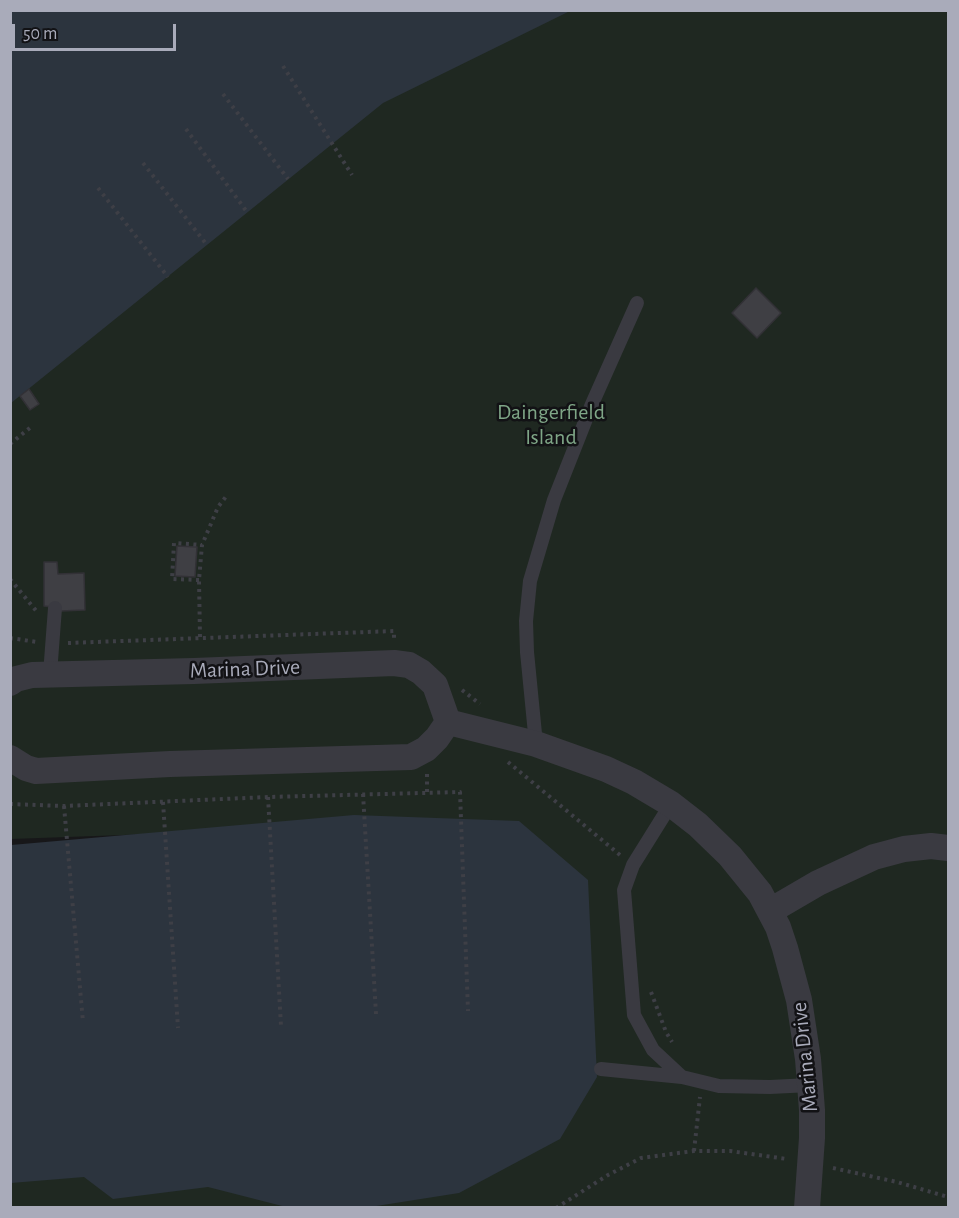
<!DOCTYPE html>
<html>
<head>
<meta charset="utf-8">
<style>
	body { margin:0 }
	#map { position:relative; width:959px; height:1218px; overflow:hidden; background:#171719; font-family:"Alegreya Sans",sans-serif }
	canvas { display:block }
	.frame { position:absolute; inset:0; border:12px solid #a9abba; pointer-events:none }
	.scale { position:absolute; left:12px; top:24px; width:164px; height:27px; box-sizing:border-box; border:3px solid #a9abba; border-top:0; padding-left:8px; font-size:18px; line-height:21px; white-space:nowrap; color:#a9abba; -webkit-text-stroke:4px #121215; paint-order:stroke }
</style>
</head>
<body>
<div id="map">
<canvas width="959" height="1218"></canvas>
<div class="frame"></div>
<div class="scale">50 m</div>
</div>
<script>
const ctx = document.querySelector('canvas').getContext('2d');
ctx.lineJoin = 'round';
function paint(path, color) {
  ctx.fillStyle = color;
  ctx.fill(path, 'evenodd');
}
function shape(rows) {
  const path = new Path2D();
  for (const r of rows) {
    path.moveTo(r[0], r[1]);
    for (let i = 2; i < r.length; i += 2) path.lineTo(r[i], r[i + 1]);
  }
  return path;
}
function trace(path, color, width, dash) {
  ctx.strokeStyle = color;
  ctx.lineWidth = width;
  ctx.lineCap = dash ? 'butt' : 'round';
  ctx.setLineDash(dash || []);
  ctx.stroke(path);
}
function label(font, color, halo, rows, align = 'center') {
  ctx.font = font + ' "Alegreya Sans",sans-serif';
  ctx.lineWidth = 5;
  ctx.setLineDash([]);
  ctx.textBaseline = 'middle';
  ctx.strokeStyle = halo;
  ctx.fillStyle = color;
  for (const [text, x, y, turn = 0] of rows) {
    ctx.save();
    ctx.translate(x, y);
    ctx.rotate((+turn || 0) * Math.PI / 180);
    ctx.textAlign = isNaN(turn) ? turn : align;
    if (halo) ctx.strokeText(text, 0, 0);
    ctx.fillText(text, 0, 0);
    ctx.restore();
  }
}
paint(shape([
	[452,11,948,11,948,1207,11,1208,11,1150,519,821,11,839,11,356]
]), '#1f2821');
paint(shape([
	[11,11,570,11,383,103,11,403],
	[354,815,519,821,588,880,597,1077,560,1139,459,1193,370,1207,290,1208,208,1187,113,1199,84,1177,11,1183,11,845]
]), '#2c343e');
const building = shape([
	[756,288,781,313,757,338,732,313,756,288],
	[29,389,39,404,30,410,20,396,29,389],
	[177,546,197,547,195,577,175,576,177,546],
	[44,562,57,562,58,574,84,573,85,610,61,611,52,607,44,606,44,562]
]);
paint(building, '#3f3f44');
trace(building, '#323136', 1.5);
trace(shape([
	[283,66,352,175],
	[223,94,288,179],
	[186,129,247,212],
	[143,163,207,245],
	[98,188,168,277],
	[10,444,31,427],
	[10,579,38,613],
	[199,580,172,579,174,543,202,545],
	[200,637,199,580,202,545,218,507,228,494],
	[10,638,37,642],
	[68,643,394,631,394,639],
	[462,690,480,704],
	[508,762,620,855],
	[427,774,427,792],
	[363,794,376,1014],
	[268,797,281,1026],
	[163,802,178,1028],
	[10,804,64,806,268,797,460,792,468,1011],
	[64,806,83,1022],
	[651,992,666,1032,672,1042],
	[694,1151,700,1097],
	[833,1168,897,1182,948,1197],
	[556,1208,608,1175,641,1158,694,1151,730,1151,787,1159]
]), '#3e3f46', 4, [3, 4.5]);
trace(shape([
	[50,674,55,608],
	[536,744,527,652,526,621,530,581,554,500,592,404,637,303],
	[671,804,633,865,624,890,634,1015,653,1050,682,1077],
	[601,1069,682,1077,719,1086,770,1087,810,1085]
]), '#3a3a41', 14);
trace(shape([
	[10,683,16,679,32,675,194,671,394,663,409,665,421,672,435,685,448,722],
	[448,722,536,744,606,769,634,782,671,804,698,825,730,856,760,893,778,927,785,948,799,1000,808,1059,812,1110,812,1138,807,1208],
	[10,758,26,768,36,771,170,764,411,757,426,749,437,738,448,722],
	[770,911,818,883,874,857,904,849,931,846,948,848]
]), '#3a3a41', 26);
label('22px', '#7fa687', '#121215', [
	["Daingerfield",551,412],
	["Island",551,437]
]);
label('22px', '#a9abba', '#121215', [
	["Marina Drive",245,669,-2],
	["Marina Drive",805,1057,-96]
]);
</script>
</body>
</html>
